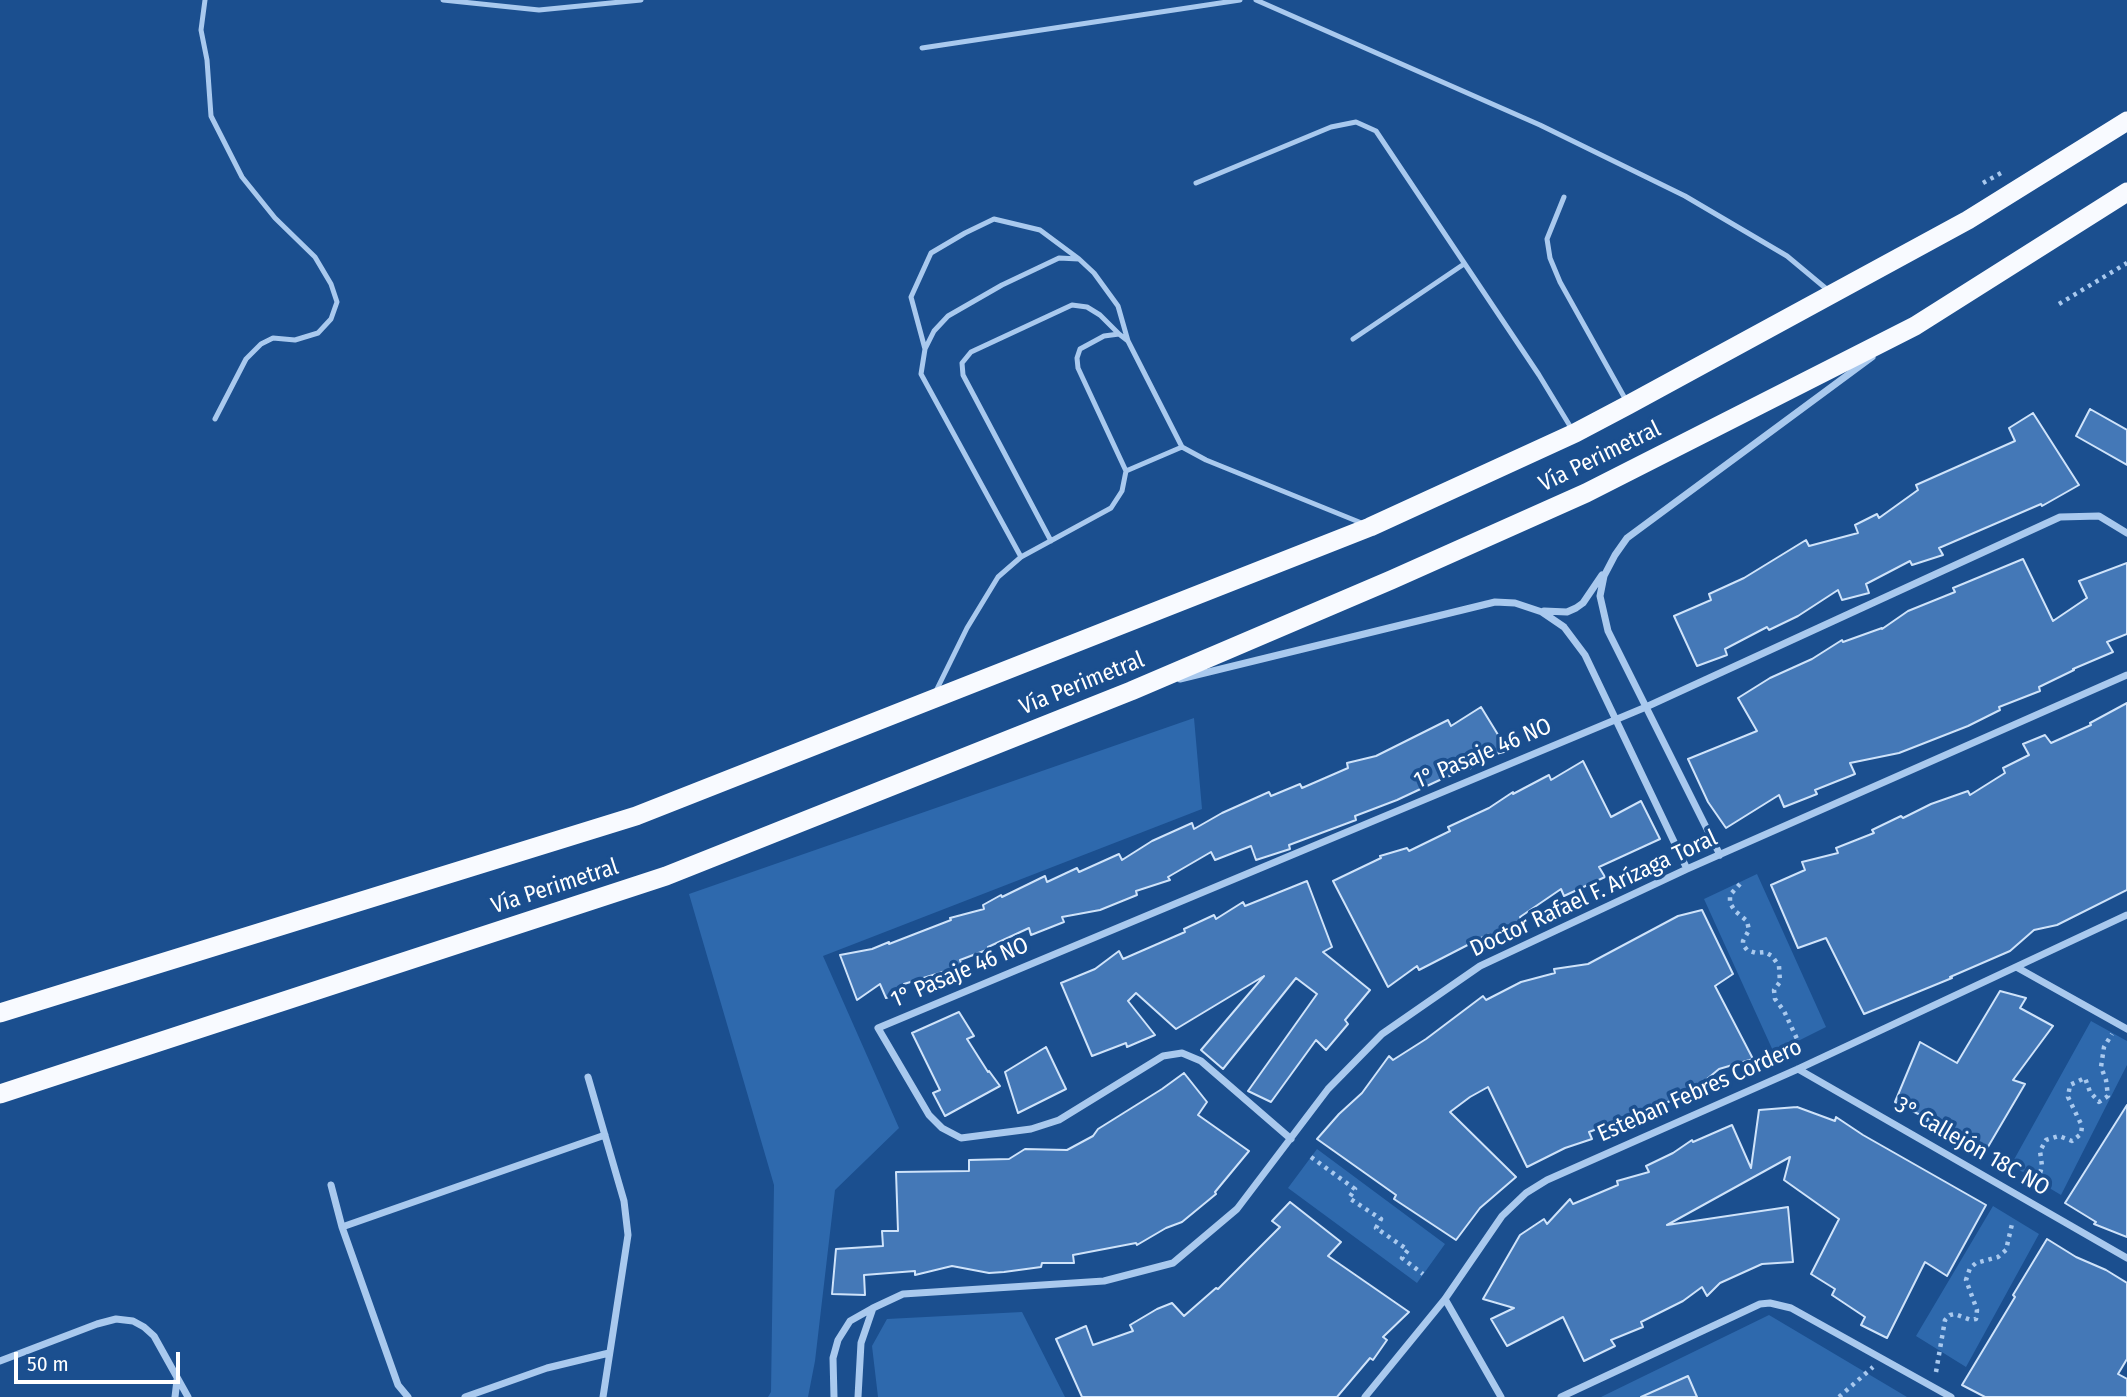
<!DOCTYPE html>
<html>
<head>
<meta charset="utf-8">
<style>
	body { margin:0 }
	#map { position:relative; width:2127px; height:1397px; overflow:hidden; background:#1b4f8f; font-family:"Fira Sans Condensed",sans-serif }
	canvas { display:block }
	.scale { position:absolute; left:14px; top:1352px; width:166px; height:32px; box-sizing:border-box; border:4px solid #fff; border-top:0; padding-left:9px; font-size:21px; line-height:24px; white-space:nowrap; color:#fff; -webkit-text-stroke:5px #1b4f8f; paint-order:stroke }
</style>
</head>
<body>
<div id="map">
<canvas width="2127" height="1397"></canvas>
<div class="scale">50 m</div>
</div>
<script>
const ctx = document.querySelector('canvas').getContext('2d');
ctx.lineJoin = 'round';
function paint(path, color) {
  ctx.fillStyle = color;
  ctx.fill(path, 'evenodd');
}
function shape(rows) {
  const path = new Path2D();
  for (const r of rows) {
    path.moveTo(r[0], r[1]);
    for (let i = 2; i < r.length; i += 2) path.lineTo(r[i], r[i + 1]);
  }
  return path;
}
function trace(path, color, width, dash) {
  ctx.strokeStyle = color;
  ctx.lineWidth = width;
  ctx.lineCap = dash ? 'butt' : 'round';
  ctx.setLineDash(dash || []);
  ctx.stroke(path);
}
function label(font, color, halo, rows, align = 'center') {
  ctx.font = font + ' "Fira Sans Condensed",sans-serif';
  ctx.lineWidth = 7;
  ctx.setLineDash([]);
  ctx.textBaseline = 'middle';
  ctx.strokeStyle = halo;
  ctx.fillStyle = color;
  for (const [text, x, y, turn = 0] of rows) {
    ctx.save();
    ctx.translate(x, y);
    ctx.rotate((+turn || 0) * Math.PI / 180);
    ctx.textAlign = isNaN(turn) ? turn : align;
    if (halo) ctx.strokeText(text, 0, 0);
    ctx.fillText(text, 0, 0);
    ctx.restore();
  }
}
paint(shape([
	[1194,718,1202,809,823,956,899,1128,835,1190,815,1361,808,1397,768,1397,771,1392,774,1185,689,894],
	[1757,874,1826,1027,1774,1053,1704,899],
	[2091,1021,2127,1041,2127,1065,2061,1195,2011,1165],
	[1317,1149,1445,1244,1417,1283,1288,1188],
	[1993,1206,2039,1234,1966,1367,1916,1336],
	[1022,1312,1065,1397,878,1397,872,1346,887,1319],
	[1769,1315,1907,1397,1601,1397]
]), '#2e69ad');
const building = shape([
	[2090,409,2127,430,2127,465,2076,436,2090,409],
	[2033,413,2079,485,2042,506,2041,504,1939,548,1943,555,1912,565,1910,561,1866,584,1869,593,1842,600,1838,590,1798,616,1769,630,1767,627,1725,649,1727,655,1697,666,1674,616,1711,600,1709,594,1744,578,1806,540,1809,546,1858,533,1855,525,1877,514,1879,518,1918,490,1916,485,2015,441,2009,428,2033,413],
	[2023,559,2053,621,2087,598,2079,581,2127,563,2127,634,2107,642,2113,652,2073,669,2074,670,2039,687,2040,691,1999,707,2000,710,1968,726,1899,753,1850,763,1855,774,1815,790,1817,794,1784,807,1779,795,1726,828,1708,802,1688,759,1757,731,1738,698,1770,678,1812,659,1842,640,1843,642,1882,628,1882,629,1908,611,1955,592,1953,588,2023,559],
	[2127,703,2127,890,2057,925,2034,930,2010,951,1950,977,1952,978,1864,1014,1826,938,1798,948,1771,885,1805,870,1802,862,1838,853,1836,848,1874,833,1872,830,1901,816,1903,818,1931,804,1968,791,1970,795,2005,773,2003,768,2029,755,2023,744,2045,735,2051,743,2091,725,2090,723,2127,703],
	[1481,707,1508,751,1468,761,1471,768,1444,778,1397,800,1355,816,1356,820,1289,845,1290,849,1256,860,1251,846,1215,860,1211,852,1168,877,1170,880,1136,891,1137,895,1100,910,1062,917,1064,922,1031,935,1029,928,988,947,989,949,960,960,962,966,904,984,907,990,886,998,880,984,857,1000,840,955,872,949,889,942,889,944,951,920,950,918,984,909,983,905,1001,895,1002,897,1045,876,1047,882,1077,868,1079,872,1119,854,1122,860,1152,841,1192,823,1194,829,1222,813,1269,792,1271,796,1300,784,1302,788,1348,768,1347,763,1376,756,1448,720,1451,726,1481,707],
	[1583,761,1611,817,1641,801,1660,839,1599,867,1605,877,1564,896,1561,889,1520,917,1522,923,1491,937,1489,934,1419,970,1417,966,1388,987,1333,881,1381,858,1380,856,1407,848,1409,851,1450,831,1448,827,1489,808,1513,792,1513,794,1549,775,1551,780,1583,761],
	[1307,881,1332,947,1323,952,1370,990,1345,1020,1348,1024,1326,1050,1316,1040,1271,1102,1248,1091,1317,994,1296,978,1223,1069,1201,1050,1264,976,1176,1029,1136,993,1128,1001,1155,1035,1127,1047,1126,1043,1092,1056,1061,983,1095,969,1119,951,1123,959,1185,932,1184,929,1214,915,1216,919,1243,902,1245,906,1307,881],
	[1702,910,1733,974,1715,986,1753,1059,1719,1069,1689,1094,1589,1132,1592,1139,1565,1148,1527,1167,1488,1087,1470,1097,1450,1112,1516,1177,1480,1208,1456,1240,1394,1199,1396,1195,1317,1139,1339,1114,1362,1093,1389,1056,1393,1060,1426,1039,1483,996,1486,1000,1521,982,1555,973,1554,969,1588,964,1678,916,1702,910],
	[2000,991,2026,998,2020,1008,2053,1026,2013,1080,2025,1084,1982,1157,1958,1147,1961,1141,1925,1126,1928,1119,1895,1102,1920,1042,1957,1063,2000,991],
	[959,1012,974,1036,967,1039,988,1072,989,1071,1000,1086,945,1116,933,1093,940,1090,912,1033,959,1012],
	[1046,1047,1066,1089,1018,1113,1005,1072,1046,1047],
	[1184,1073,1207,1102,1198,1115,1249,1151,1215,1192,1216,1194,1182,1222,1166,1228,1137,1245,1136,1243,1073,1255,1074,1263,1042,1263,1041,1267,1004,1272,989,1273,952,1266,915,1275,915,1271,864,1275,865,1295,832,1294,836,1249,883,1246,882,1231,898,1231,896,1172,969,1171,969,1160,1009,1159,1025,1149,1067,1150,1093,1136,1098,1129,1162,1089,1184,1073],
	[2127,1105,2127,1237,2094,1224,2096,1222,2065,1203,2127,1105],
	[1797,1107,1835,1121,1836,1117,1863,1135,1986,1205,1947,1276,1925,1262,1887,1338,1861,1325,1865,1317,1832,1295,1835,1289,1811,1274,1839,1219,1784,1180,1790,1157,1667,1225,1788,1207,1793,1262,1762,1264,1720,1283,1707,1296,1702,1287,1683,1301,1641,1322,1643,1327,1611,1340,1615,1346,1584,1361,1563,1317,1507,1346,1491,1319,1514,1308,1483,1299,1520,1235,1544,1219,1547,1224,1570,1199,1573,1204,1618,1185,1617,1181,1649,1172,1646,1166,1673,1153,1692,1140,1693,1142,1732,1125,1751,1168,1759,1110,1797,1107],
	[1290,1202,1341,1242,1328,1256,1409,1312,1383,1337,1387,1340,1373,1360,1370,1358,1337,1397,1082,1397,1056,1339,1086,1326,1093,1345,1133,1331,1130,1325,1157,1309,1172,1303,1184,1316,1216,1288,1218,1289,1280,1227,1272,1221,1290,1202],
	[2047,1239,2076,1257,2106,1270,2127,1283,2127,1359,2118,1374,2127,1379,2127,1397,1985,1397,1962,1385,2015,1297,2013,1295,2047,1239],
	[1688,1376,1697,1397,1641,1397,1688,1376]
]);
paint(building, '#4478b7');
trace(building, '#cfe3fa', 2);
trace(shape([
	[1983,183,2001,173],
	[2059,304,2127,263],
	[1740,884,1730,895,1730,903,1735,911,1747,921,1749,930,1743,941,1743,945,1747,950,1756,953,1765,952,1772,956,1779,966,1780,982,1774,990,1775,999,1784,1011,1798,1041],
	[1311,1157,1355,1189,1349,1198,1381,1219,1376,1228,1408,1250,1402,1258,1423,1274],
	[2038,1181,2042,1166,2040,1151,2046,1140,2059,1136,2072,1141,2081,1134,2082,1126,2068,1097,2070,1085,2085,1078,2090,1092,2099,1102,2108,1096,2106,1080,2101,1067,2104,1047,2112,1034],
	[1936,1372,1945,1320,1950,1315,1955,1314,1971,1320,1976,1319,1977,1310,1966,1280,1970,1268,1976,1263,1998,1257,2006,1250,2012,1224],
	[1839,1397,1873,1367]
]), '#a9c9ee', 4.5, [3.5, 5]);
trace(shape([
	[205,0,201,30,207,60,211,116,242,177,275,218,315,257,331,284,337,302,331,319,318,333,295,340,273,338,261,344,246,359,215,419],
	[443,0,539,10,641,0],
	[1256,0,1540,125,1685,196,1787,256,1829,291],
	[922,48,1240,0],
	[1196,183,1331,127,1356,122,1376,131,1539,375,1573,431],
	[1564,197,1547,239,1550,258,1560,282,1627,402],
	[1353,339,1464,264],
	[925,349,911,297,931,253,965,233,994,219,1040,230,1079,259],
	[1126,471,1182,447],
	[1051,541,963,375,962,363,971,352,1072,305,1087,307,1100,315,1119,334],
	[1021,557,921,374,925,349,934,331,948,316,1002,285,1059,258,1079,259,1094,273,1118,306,1128,341],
	[935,693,967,628,998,577,1021,557,1111,508,1122,491,1126,471,1078,368,1077,358,1080,349,1104,336,1119,334,1128,341,1182,447,1206,460,1364,524]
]), '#a9c9ee', 5);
trace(shape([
	[1544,611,1567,612,1576,608,1583,603,1602,575],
	[1180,679,1495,602,1515,603,1542,612,1564,627,1585,655,1687,869],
	[1720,855,1608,631,1600,596,1604,576,1615,555,1627,538,1872,357],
	[2018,968,2127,1029],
	[1798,1069,2127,1258],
	[588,1077,624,1201,628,1235,603,1397],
	[1291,1139,1201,1061,1182,1053,1163,1056,1059,1120,1031,1129,961,1138,942,1128,929,1115,878,1028,1646,707,2060,517,2099,516,2127,533],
	[331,1185,342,1227,398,1385,408,1397],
	[342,1227,605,1135],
	[1445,1299,1501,1397],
	[0,1361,97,1324,116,1319,133,1321,144,1327,154,1336,188,1397],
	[175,1397,177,1380],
	[465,1397,547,1368,609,1353],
	[834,1397,833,1358,838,1340,850,1321,873,1308,903,1294,1104,1281,1173,1263,1237,1209,1328,1089,1382,1034,1480,966,1687,869,2127,675],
	[858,1397,861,1343,873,1308],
	[1365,1397,1445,1299,1502,1216,1526,1193,1547,1180,1798,1069,2127,915],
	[1561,1397,1760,1304,1770,1303,1791,1308,1951,1397]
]), '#a9c9ee', 7);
trace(shape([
	[0,1013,636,816,1370,527,1575,433,1628,405,1968,220,2127,121],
	[0,1094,666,876,1131,691,1391,580,1586,493,1915,326,2127,192]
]), '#f8faff', 19);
label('23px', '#fff', '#1b4f8f', [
	["Vía Perimetral",1600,457,-26],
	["Vía Perimetral",1082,684,-22],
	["1° Pasaje 46 NO",1483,754,-23],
	["Vía Perimetral",555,887,-18],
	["Doctor Rafael F. Arízaga Toral",1594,894,-25],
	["1° Pasaje 46 NO",960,973,-23],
	["Esteban Febres Cordero",1700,1091,-24],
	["3° Callejón 18C NO",1972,1147,30]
]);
</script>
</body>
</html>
